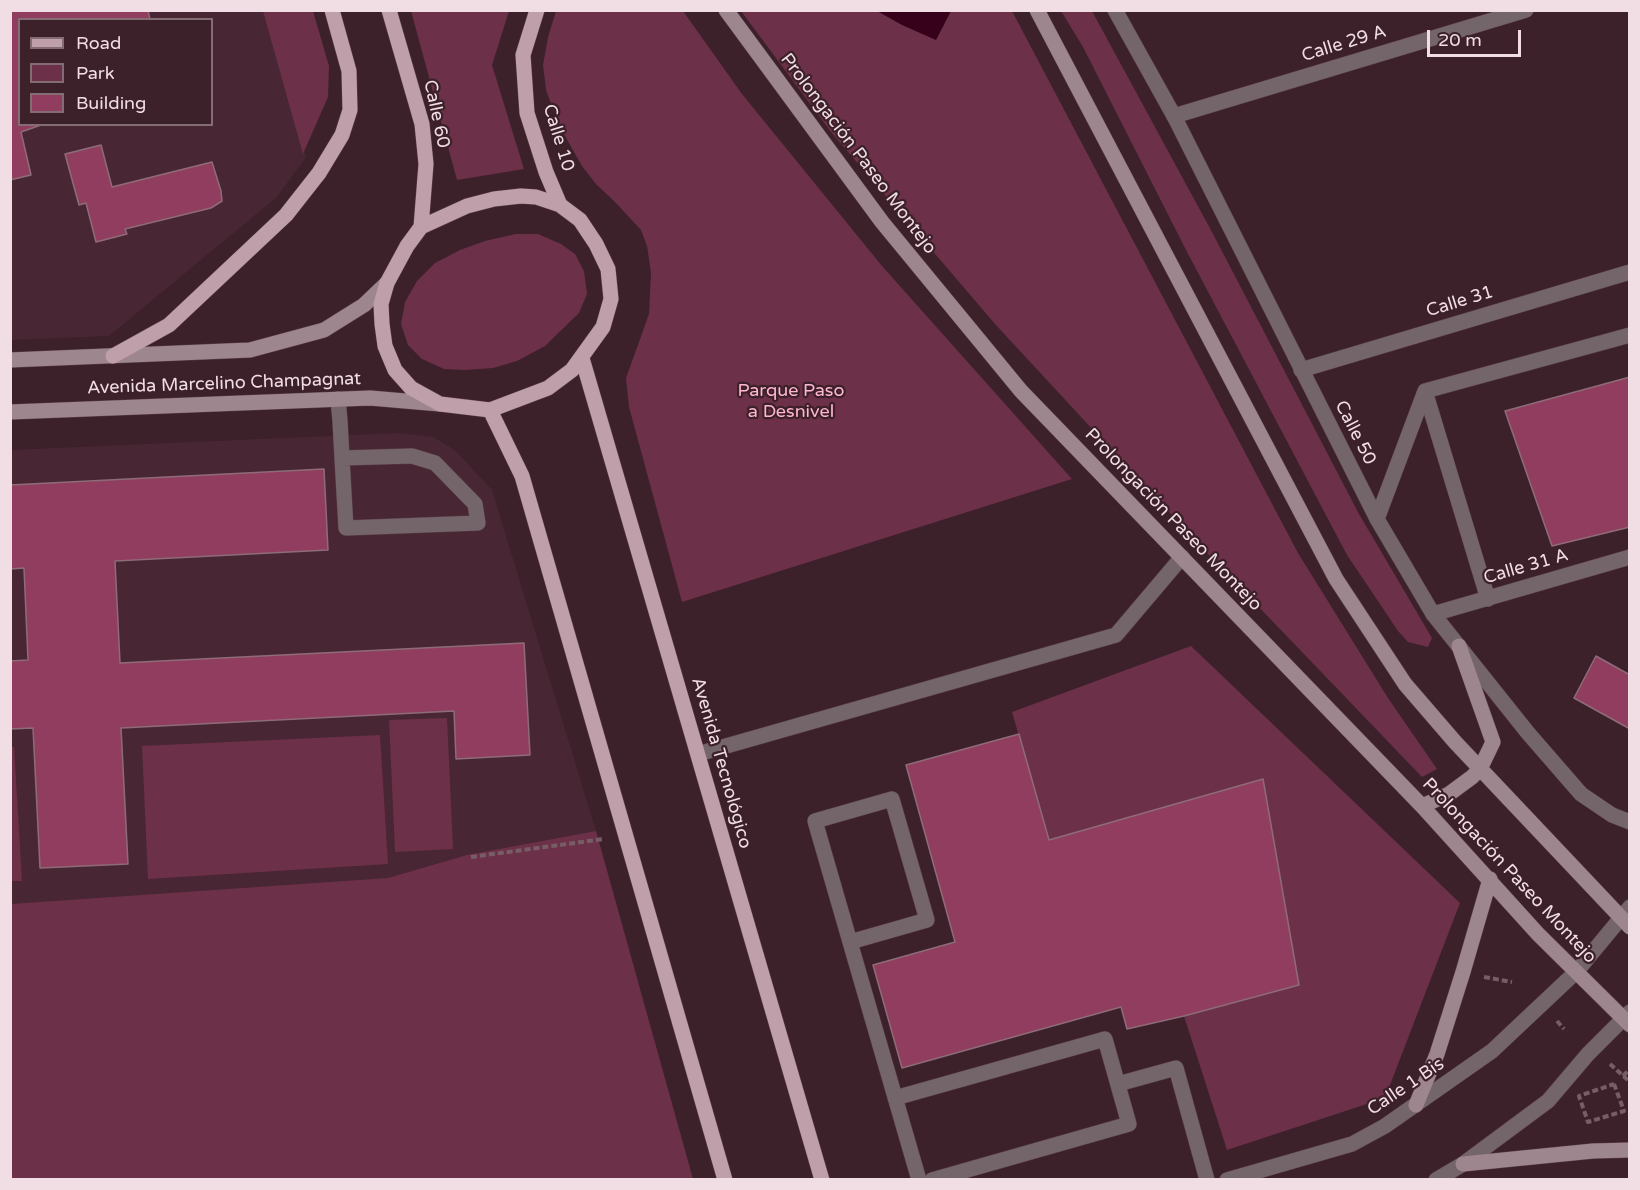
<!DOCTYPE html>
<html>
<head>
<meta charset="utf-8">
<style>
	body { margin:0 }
	#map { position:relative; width:1640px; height:1190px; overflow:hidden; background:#3c202a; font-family:"Varela Round",sans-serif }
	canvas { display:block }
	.frame { position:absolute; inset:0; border:12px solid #f1dee4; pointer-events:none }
	.legend { position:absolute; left:18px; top:18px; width:195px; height:108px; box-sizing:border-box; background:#3c202a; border:2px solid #846c74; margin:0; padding:8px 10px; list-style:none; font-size:18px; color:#f1dee4 }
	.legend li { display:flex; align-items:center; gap:12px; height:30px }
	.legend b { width:30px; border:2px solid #846c74 }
	.scale { position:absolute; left:1427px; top:30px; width:94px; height:27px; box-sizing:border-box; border:3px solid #f1dee4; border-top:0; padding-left:8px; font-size:18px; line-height:21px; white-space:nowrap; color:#f1dee4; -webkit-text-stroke:4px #3c202a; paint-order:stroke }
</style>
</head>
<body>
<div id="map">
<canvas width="1640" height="1190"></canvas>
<div class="frame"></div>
<ul class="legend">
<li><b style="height:8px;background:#bf9faa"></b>Road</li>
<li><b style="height:16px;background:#6c3048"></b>Park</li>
<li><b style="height:16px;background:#913d60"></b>Building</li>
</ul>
<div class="scale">20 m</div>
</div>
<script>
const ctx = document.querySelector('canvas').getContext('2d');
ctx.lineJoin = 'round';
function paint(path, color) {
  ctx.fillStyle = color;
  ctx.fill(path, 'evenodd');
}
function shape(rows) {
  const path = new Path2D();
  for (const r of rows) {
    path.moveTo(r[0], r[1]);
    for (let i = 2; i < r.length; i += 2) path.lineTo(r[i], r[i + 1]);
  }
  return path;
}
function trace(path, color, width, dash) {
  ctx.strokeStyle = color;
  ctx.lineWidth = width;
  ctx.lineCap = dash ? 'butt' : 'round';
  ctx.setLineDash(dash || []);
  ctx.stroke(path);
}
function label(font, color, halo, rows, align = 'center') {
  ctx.font = font + ' "Varela Round",sans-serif';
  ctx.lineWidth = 4.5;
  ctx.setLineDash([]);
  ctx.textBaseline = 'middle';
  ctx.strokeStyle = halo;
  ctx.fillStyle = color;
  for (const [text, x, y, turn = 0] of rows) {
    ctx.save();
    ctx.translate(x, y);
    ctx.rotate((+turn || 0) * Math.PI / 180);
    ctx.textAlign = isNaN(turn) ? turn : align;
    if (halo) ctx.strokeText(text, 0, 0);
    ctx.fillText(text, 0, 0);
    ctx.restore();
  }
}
paint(shape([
	[10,11,266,11,306,157,277,197,109,336,11,340],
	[20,20,212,20,212,124,20,124],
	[397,433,434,437,456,451,492,490,596,831,693,1179,11,1179,10,450]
]), '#492633');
paint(shape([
	[263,11,313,11,329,66,328,97,303,154],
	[411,11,509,11,492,65,524,169,457,180],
	[556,11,683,11,742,94,882,266,1072,479,682,602,629,407,626,378,649,314,651,273,647,246,641,230,615,202,596,184,582,166,561,129,553,109,546,90,543,65,548,37],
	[741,11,1012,11,1298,553,1388,698,1437,769,1422,777,1205,551,995,324,831,132],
	[1061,11,1092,11,1212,232,1359,514,1432,638,1428,647,1408,642,1398,631,1347,555,1186,250,1083,47],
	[516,234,538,234,561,244,575,254,584,271,587,294,579,313,545,346,517,361,493,368,465,370,444,369,422,359,408,345,401,324,405,302,417,281,435,263,460,250,485,241],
	[1191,646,1460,903,1385,1098,1227,1150,1184,1016,1299,985,1263,779,1049,840,1012,712],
	[447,718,453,849,395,852,389,720],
	[380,735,388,864,148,879,142,746],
	[10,747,14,747,22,881,11,881],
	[596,831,693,1179,11,1179,11,904,388,878,467,855]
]), '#6c3048');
paint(shape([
	[877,11,951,11,936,40,902,25]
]), '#37001b');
const building = shape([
	[10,10,148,10,150,20,20,20,20,124,44,124,21,132,31,175,10,180,10,10],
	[101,145,112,187,212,162,221,191,222,201,211,208,125,229,127,234,96,242,86,203,79,205,65,154,101,145],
	[1630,377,1630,527,1552,546,1505,411,1630,377],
	[324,469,328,550,115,561,120,663,524,643,530,755,456,759,454,711,121,728,128,864,40,868,33,728,10,729,10,661,28,660,24,568,10,569,10,485,324,469],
	[1596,656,1630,675,1630,729,1574,698,1596,656],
	[1019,734,1049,840,1263,779,1299,985,1184,1016,1127,1029,1121,1007,902,1068,873,965,955,942,906,765,1019,734]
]);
paint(building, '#913d60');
trace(building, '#8e6c77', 1.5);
const service = shape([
	[1425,391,1488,599],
	[338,399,340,421,342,458,346,528,478,523,475,504,435,463,412,456,342,458],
	[1377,519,1425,391,1630,335],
	[698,754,1116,635,1182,557],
	[850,942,927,920,892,799,815,821,850,942,919,1180],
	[1118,1084,1176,1068,1207,1180],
	[895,1098,1105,1039,1129,1124,932,1180]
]);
const minor = shape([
	[1174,116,1526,10],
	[1301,370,1630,272],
	[1433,614,1630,557],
	[1227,1180,1352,1144,1385,1126,1492,1051,1577,971,1630,907],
	[1436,1180,1463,1164,1548,1101,1588,1054,1630,1012]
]);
const tertiary = shape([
	[1115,10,1174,116,1377,519,1433,614,1528,733,1581,794,1612,815,1630,822]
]);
const secondary = shape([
	[726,10,882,222,1021,391,1422,806,1538,934,1630,1025],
	[1037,10,1336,579,1405,684,1455,742,1630,927],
	[10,360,250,350,324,330,364,305,387,283],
	[10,412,370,398,440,404],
	[1422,806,1449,794,1472,777,1480,769,1493,742,1459,646],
	[1416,1105,1437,1054,1463,972,1490,879],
	[1463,1164,1593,1151,1630,1150]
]);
const primary = shape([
	[389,10,422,124,426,164,421,227],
	[537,10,523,55,527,113,546,172,560,205],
	[521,196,536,197,560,205,580,220,596,244,608,269,611,299,603,327,572,370,548,388,490,410,440,404,411,388,395,370,385,346,382,324,381,304,387,283,407,246,421,227,467,206,494,199,521,196],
	[113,356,169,325,286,215,319,173,342,135,350,110,349,71,332,10],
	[582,358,822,1180],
	[490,410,522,476,725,1180]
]);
trace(service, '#593e48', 16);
trace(minor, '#593e48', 16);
trace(tertiary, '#593e48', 16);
trace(secondary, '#593e48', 16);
trace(primary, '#593e48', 16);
trace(shape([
	[471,857,604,839],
	[1484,977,1512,982],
	[1557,1021,1564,1029],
	[1610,1064,1630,1082],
	[1623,1076,1630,1069],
	[1614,1084,1624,1111,1588,1122,1579,1096,1614,1084]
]), '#775e66', 4, [6, 3]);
trace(service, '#74656a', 15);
trace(minor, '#74656a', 15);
trace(tertiary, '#74656a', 15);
trace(secondary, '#9e868e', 15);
trace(primary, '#bf9faa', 15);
label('18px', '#f1dee4', '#3c202a', [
	["Calle 29 A",1344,44,-17],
	["Calle 60",436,114,78],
	["Calle 10",558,138,73],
	["Prolongación Paseo Montejo",858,154,53],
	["Calle 31",1460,302,-17],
	["Avenida Marcelino Champagnat",224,384,-2],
	["Calle 50",1355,433,63],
	["Prolongación Paseo Montejo",1173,520,46],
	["Calle 31 A",1526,567,-16],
	["Avenida Tecnológico",721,763,74],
	["Prolongación Paseo Montejo",1509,871,47],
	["Calle 1 Bis",1406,1087,-34]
]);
label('18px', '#ffb7d0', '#3c202a', [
	["Parque Paso",791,391],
	["a Desnivel",791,412]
]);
</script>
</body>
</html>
